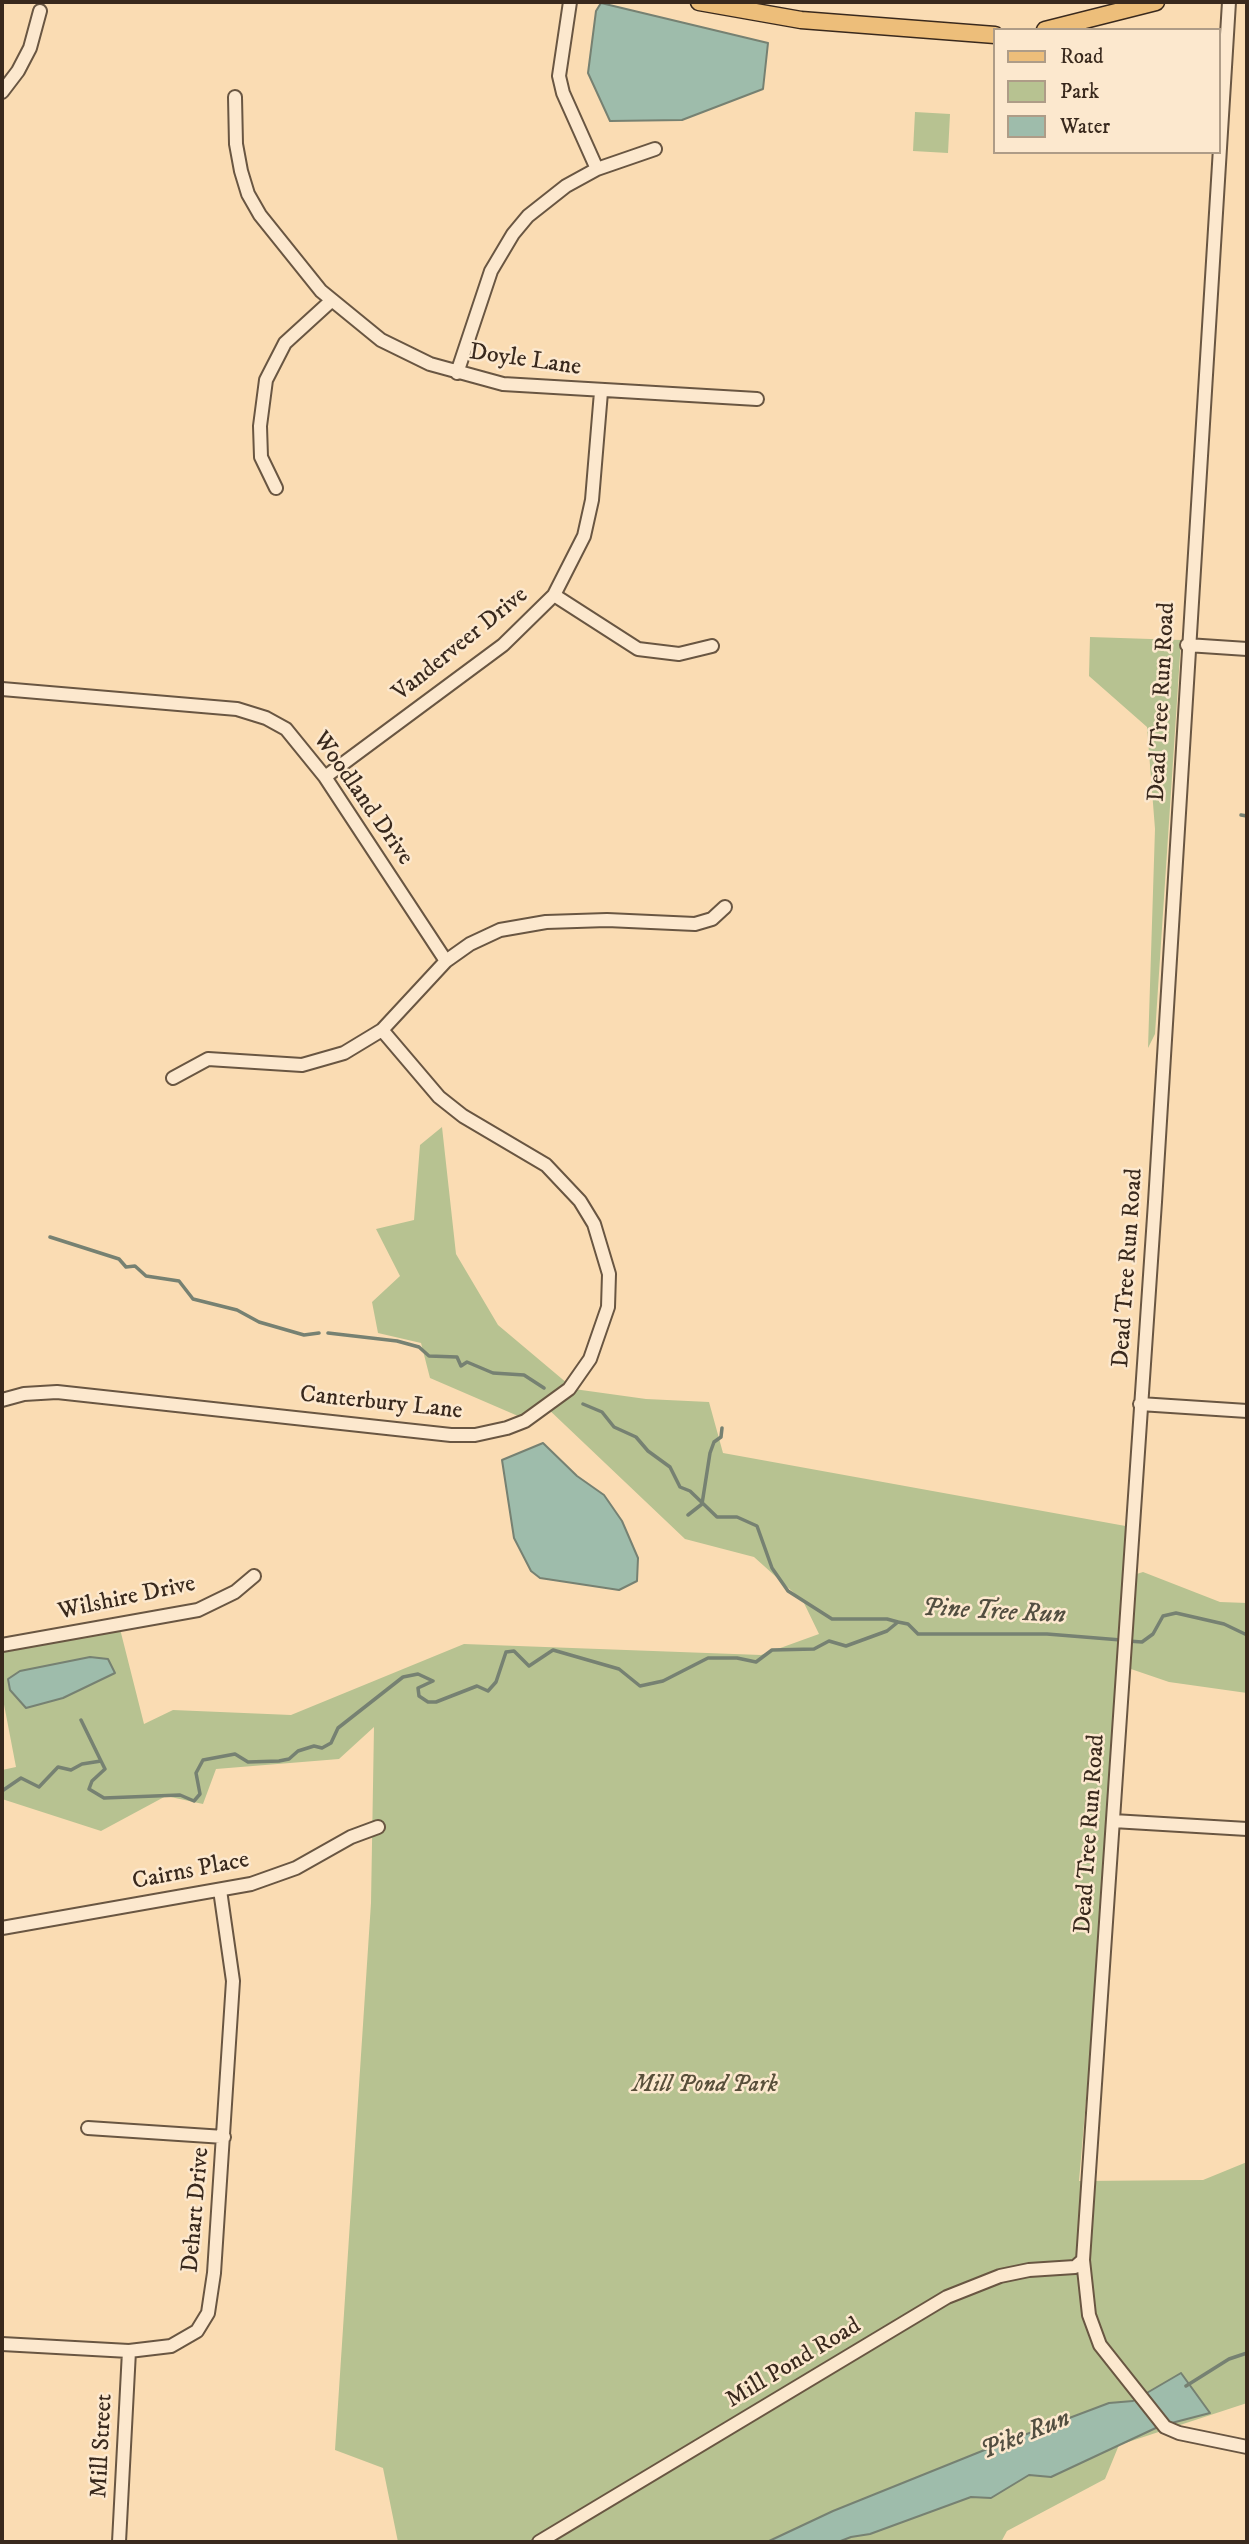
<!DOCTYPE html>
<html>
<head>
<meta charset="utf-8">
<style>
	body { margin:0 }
	#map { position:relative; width:1249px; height:2544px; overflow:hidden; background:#fadcb3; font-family:"IM FELL DW Pica",serif }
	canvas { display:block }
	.frame { position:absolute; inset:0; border:4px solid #39291d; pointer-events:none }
	.legend { position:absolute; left:993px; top:28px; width:228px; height:126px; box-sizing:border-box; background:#fce8ce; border:2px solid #ae9c87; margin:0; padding:9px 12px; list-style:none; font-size:21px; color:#39291d }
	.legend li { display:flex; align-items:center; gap:14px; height:35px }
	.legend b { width:35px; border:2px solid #ae9c87 }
</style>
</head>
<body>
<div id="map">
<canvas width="1249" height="2544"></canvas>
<div class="frame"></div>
<ul class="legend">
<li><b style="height:9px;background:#edbe7a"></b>Road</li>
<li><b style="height:19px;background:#b7c291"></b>Park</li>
<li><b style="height:19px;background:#9ebcab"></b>Water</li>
</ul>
</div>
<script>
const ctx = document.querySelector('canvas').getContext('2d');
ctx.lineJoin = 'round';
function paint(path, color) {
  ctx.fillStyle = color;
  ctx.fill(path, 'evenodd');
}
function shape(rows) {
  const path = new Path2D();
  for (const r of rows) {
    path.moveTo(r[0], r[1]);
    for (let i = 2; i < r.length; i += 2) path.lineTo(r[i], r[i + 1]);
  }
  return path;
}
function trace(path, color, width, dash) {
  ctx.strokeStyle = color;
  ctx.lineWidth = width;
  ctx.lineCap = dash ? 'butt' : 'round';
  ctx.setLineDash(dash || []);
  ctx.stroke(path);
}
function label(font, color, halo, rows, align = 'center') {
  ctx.font = font + ' "IM FELL DW Pica",serif';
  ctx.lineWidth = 5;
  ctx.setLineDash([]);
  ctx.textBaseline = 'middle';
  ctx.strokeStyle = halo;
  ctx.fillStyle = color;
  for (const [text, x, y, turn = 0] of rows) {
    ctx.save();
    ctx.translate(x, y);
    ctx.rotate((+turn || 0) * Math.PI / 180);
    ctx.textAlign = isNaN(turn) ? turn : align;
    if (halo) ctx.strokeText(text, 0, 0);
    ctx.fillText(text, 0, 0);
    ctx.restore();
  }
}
paint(shape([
	[915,112,950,114,948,153,913,151],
	[1090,637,1181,640,1155,1034,1148,1048,1155,829,1147,727,1089,676],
	[442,1127,456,1254,498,1325,574,1389,646,1399,709,1402,723,1453,1131,1527,1127,1577,1143,1572,1220,1602,1247,1603,1247,1693,1169,1682,1128,1668,1116,1756,1079,2181,1203,2180,1247,2162,1247,2403,1119,2445,1105,2479,1007,2531,1001,2542,398,2542,383,2468,335,2450,371,1903,374,1727,339,1759,216,1769,203,1804,166,1796,101,1831,2,1799,2,1770,16,1767,2,1694,2,1642,118,1621,144,1724,173,1710,291,1715,464,1644,761,1655,819,1634,803,1601,754,1557,685,1539,545,1406,525,1419,430,1378,421,1343,378,1333,372,1302,400,1276,376,1229,414,1220,420,1145]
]), '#b7c291');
const water = shape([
	[601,3,768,43,763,89,682,120,610,121,588,73,596,11,601,3],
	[543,1443,577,1476,604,1495,622,1521,638,1558,637,1581,619,1590,540,1578,531,1571,514,1538,502,1460,543,1443],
	[90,1657,108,1659,115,1673,63,1698,26,1708,10,1690,8,1679,20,1671,90,1657],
	[1181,2373,1210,2413,1160,2426,1051,2477,1029,2475,991,2498,971,2497,870,2534,851,2537,838,2542,767,2542,833,2511,987,2449,1109,2403,1133,2401,1181,2373]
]);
paint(water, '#9ebcab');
trace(water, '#768172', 2);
trace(shape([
	[1241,815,1247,816],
	[50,1237,119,1259,126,1267,135,1266,146,1276,179,1281,193,1299,237,1310,259,1322,304,1335,319,1333],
	[328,1333,397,1341,419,1347,429,1356,457,1357,461,1366,467,1362,493,1373,524,1375,544,1388],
	[583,1404,602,1412,614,1427,636,1437,648,1451,670,1467,680,1487,690,1491,717,1517,737,1517,757,1526,772,1568,788,1591,832,1619,887,1619,898,1622],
	[688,1515,702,1504,710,1453,714,1442,721,1437,722,1428],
	[1128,1641,1142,1642,1153,1634,1163,1616,1176,1613,1224,1624,1247,1635],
	[81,1720,101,1761],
	[2,1791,21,1778,39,1787,58,1767,71,1770,82,1764,101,1761,105,1769,92,1781,89,1789,104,1798,180,1795,194,1801,200,1794,196,1773,203,1760,235,1754,248,1762,279,1761,289,1759,298,1751,314,1746,322,1748,331,1743,338,1728,403,1677,418,1674,433,1681,418,1688,419,1696,428,1702,436,1702,477,1686,488,1691,496,1682,506,1652,514,1651,529,1666,553,1650,619,1669,640,1686,663,1681,708,1658,737,1658,756,1662,772,1650,814,1649,829,1641,846,1646,887,1631,898,1622,908,1624,918,1634,1047,1634,1121,1640],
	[1186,2386,1229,2359,1247,2353]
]), '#768172', 3.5);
const minor = shape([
	[570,2,559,76,563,93,597,169],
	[1229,2,1155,1202,1083,2260,1089,2315,1100,2345,1165,2427,1179,2433,1247,2447],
	[2,92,18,71,30,48,40,11],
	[235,97,236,144,241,171,248,194,260,215,321,291,381,340,430,364,503,384,757,399],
	[457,373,491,271,513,234,528,216,566,186,597,169,655,149],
	[276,488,261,457,260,426,266,380,285,343,331,301],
	[554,595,638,649,679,654,712,646],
	[1187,645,1247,649],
	[2,689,237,709,266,718,286,729,325,777,446,961],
	[325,777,503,645,554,595,584,536,592,500,601,392],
	[173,1078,208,1059,302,1065,344,1053,382,1030,446,961,470,944,500,930,546,922,607,920,695,924,712,919,725,907],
	[2,1400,24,1394,57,1392,451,1435,475,1435,507,1428,525,1421,569,1389,590,1359,608,1307,609,1274,594,1224,580,1201,546,1165,463,1116,439,1097,382,1030],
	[1140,1404,1247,1411],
	[2,1645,198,1610,235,1592,254,1576],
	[1113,1821,1247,1829],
	[2,1928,251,1884,296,1868,351,1837,378,1827],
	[88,2128,224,2137],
	[2,2344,129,2351,171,2346,197,2331,208,2313,214,2273,233,1981,220,1890],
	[119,2542,129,2351],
	[539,2542,947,2297,1000,2276,1029,2270,1075,2267,1083,2260]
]);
const major = shape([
	[699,2,801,20,995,35],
	[1045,30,1156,2]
]);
trace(minor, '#695642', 16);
trace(major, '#39291d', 19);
trace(minor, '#fce8ce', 12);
trace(major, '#edbe7a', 16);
label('24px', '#39291d', '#fce8ce', [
	["Doyle Lane",525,361,8],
	["Vanderveer Drive",461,645,-39],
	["Dead Tree Run Road",1163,702,-87],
	["Woodland Drive",362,799,55],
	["Dead Tree Run Road",1129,1268,-86],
	["Canterbury Lane",381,1404,6],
	["Wilshire Drive",127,1599,-12],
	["Dead Tree Run Road",1091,1834,-86],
	["Cairns Place",191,1872,-11],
	["Dehart Drive",197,2210,-85],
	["Mill Pond Road",794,2364,-31],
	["Mill Street",103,2446,-87]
]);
label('italic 24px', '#584f3a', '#fce8ce', [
	["Mill Pond Park",705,2086]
]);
label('italic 26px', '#524e40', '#fce8ce', [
	["Pine Tree Run",994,1613,3],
	["Pike Run",1026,2436,-22]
]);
</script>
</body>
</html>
